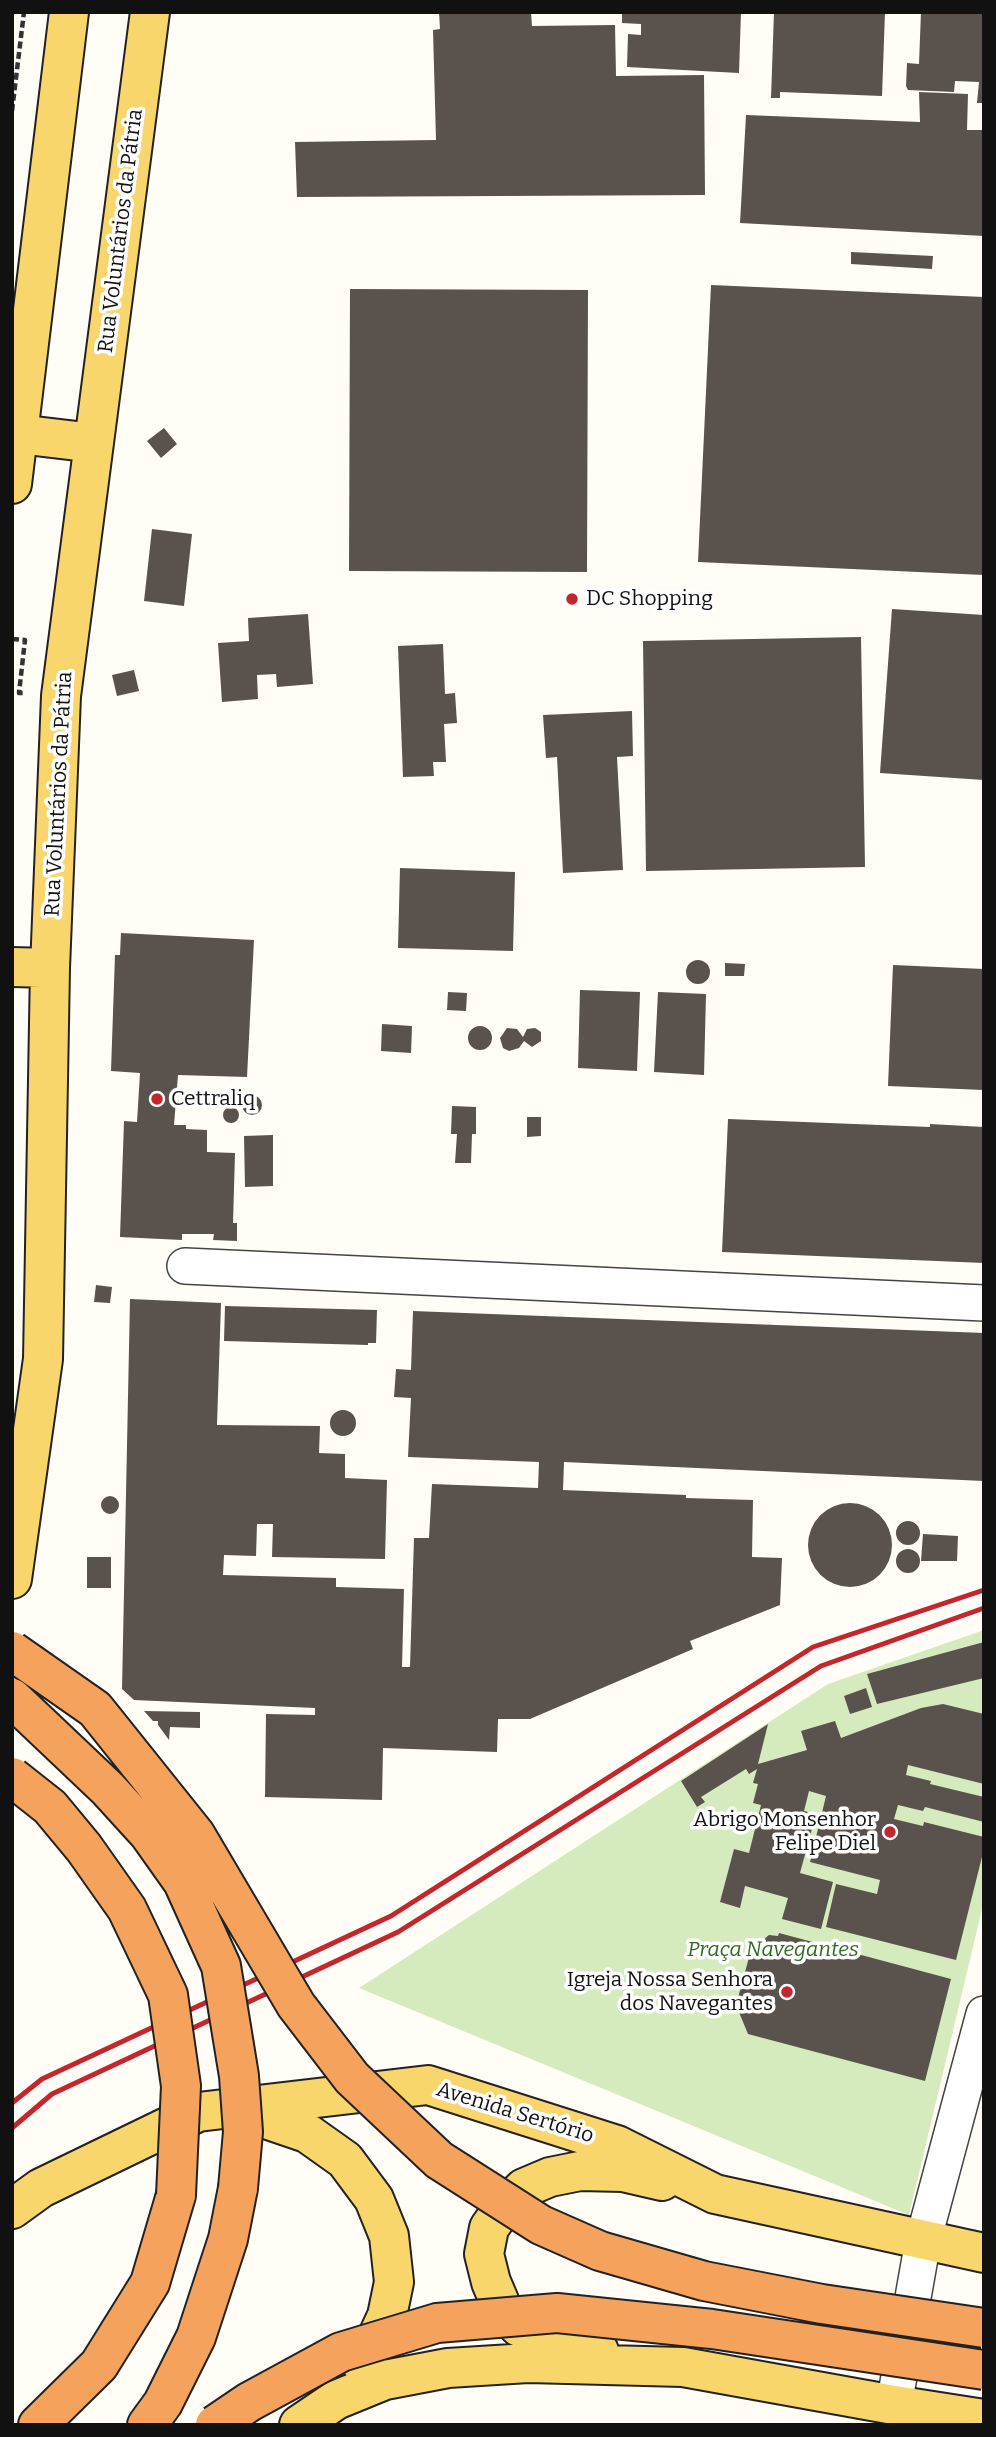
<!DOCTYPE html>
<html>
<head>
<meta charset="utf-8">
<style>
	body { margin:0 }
	#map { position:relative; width:996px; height:2437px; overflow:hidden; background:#fffdf5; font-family:Bitter,serif }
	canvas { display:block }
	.frame { position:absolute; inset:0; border:14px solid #111; pointer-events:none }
</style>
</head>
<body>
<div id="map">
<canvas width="996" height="2437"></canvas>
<div class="frame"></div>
</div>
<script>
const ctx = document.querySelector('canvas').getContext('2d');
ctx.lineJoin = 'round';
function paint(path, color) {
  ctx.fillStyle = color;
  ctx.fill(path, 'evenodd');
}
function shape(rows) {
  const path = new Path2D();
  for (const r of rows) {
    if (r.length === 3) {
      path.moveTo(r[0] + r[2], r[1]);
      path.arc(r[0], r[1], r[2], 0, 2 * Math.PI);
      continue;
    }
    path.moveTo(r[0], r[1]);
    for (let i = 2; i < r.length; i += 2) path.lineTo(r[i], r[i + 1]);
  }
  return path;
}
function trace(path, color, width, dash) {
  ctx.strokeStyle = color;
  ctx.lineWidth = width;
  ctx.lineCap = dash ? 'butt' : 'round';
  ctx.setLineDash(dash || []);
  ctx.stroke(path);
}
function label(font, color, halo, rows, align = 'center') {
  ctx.font = font + ' Bitter,serif';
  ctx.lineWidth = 7;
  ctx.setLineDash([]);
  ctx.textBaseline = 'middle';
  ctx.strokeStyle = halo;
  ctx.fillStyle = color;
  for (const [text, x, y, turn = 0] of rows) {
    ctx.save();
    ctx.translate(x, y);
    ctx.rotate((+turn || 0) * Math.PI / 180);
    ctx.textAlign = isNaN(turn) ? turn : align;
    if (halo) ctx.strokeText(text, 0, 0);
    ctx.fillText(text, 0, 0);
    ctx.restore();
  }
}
paint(shape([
	[984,1630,984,1901,909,2215,359,1988,828,1684]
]), '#d5ebbd');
paint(shape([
	[439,12,531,12,532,26,615,25,616,76,704,75,705,195,297,197,295,142,436,140,433,30,440,29],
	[622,12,741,12,739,73,627,67,628,34,641,35,641,24,622,23],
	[774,12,885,12,882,96,780,92,780,98,771,98],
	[921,12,984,12,984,103,977,103,979,82,955,81,954,92,908,90,906,86,907,63,919,64],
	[919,92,968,94,967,130,984,130,984,236,740,223,746,115,920,122],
	[851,252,933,256,932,269,851,264],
	[711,285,984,297,984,575,698,562],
	[350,289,588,290,587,572,349,571],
	[164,428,177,444,161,458,147,441],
	[152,529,192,534,184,606,144,601],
	[892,609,984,615,984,780,880,773],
	[308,614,313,684,277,687,276,674,257,675,258,699,222,702,218,643,249,641,248,618],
	[861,637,865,867,646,871,643,641],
	[443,644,445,694,455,693,457,723,444,724,446,762,433,762,434,776,403,777,398,646],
	[134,670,139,691,117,696,112,675],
	[632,711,633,756,617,757,623,870,563,873,557,757,546,758,543,715],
	[400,868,515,872,513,951,398,948],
	[121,933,254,940,247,1077,178,1075,174,1125,186,1125,186,1129,207,1130,207,1152,235,1153,233,1223,237,1223,237,1241,213,1240,214,1234,182,1234,182,1240,120,1237,124,1121,137,1122,140,1073,111,1071,115,955,120,955],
	[698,972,12],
	[725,963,745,964,744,976,725,976],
	[893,965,984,969,984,1090,888,1086],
	[580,990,640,992,637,1071,578,1068],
	[448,992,467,993,466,1011,447,1010],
	[658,992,706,994,704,1075,654,1072],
	[382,1024,412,1026,411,1053,381,1051],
	[480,1038,12],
	[507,1028,517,1029,523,1037,527,1029,535,1028,541,1032,541,1041,532,1047,524,1041,519,1048,509,1051,503,1048,500,1038],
	[252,1105,10],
	[452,1106,476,1107,476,1134,472,1134,471,1163,455,1163,457,1134,451,1134],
	[231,1115,8],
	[527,1117,541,1117,541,1136,527,1137],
	[728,1119,930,1127,930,1124,984,1127,984,1263,722,1252],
	[273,1135,273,1186,245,1187,244,1136],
	[96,1285,112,1287,110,1303,94,1302],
	[130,1299,221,1303,217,1425,320,1426,319,1453,345,1454,345,1478,387,1480,385,1559,272,1557,273,1524,257,1524,256,1556,224,1555,223,1575,336,1578,336,1587,404,1589,402,1667,410,1667,414,1538,429,1538,432,1484,538,1488,539,1462,408,1457,411,1398,394,1397,396,1369,411,1370,413,1311,984,1333,984,1481,564,1462,563,1490,686,1495,686,1498,753,1500,752,1557,782,1558,780,1605,690,1641,693,1649,530,1719,498,1719,497,1752,383,1748,382,1800,265,1797,266,1714,315,1715,315,1708,134,1700,122,1689],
	[225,1306,377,1310,376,1343,368,1343,368,1345,224,1341],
	[343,1423,13],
	[110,1505,9],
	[850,1545,42],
	[908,1533,12],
	[923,1534,958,1536,957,1561,921,1561],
	[908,1561,12],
	[87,1557,111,1557,111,1588,87,1588],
	[984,1642,984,1678,877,1704,867,1674],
	[866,1688,872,1707,850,1714,844,1696],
	[943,1704,984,1714,984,1784,908,1765,906,1775,931,1781,930,1784,984,1797,984,1822,925,1807,923,1811,898,1805,894,1819,923,1826,924,1822,984,1837,984,1849,956,1960,826,1927,836,1884,877,1894,880,1880,810,1862,826,1796,809,1791,804,1811,816,1814,800,1873,833,1882,821,1929,782,1919,788,1898,745,1886,740,1908,720,1902,734,1849,749,1853,761,1805,753,1803,758,1784,753,1783,757,1769,749,1774,746,1769,701,1797,705,1802,697,1807,681,1781,768,1724,758,1764,807,1750,801,1731,835,1721,841,1738,921,1708],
	[144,1711,200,1712,200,1728,170,1727,169,1740,158,1725,158,1721,153,1721],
	[779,1933,951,1979,925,2081,748,2034,736,2005,751,1950,769,1935,778,1936]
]), '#5a524d');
const minor = shape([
	[185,1266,984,1303],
	[894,2405,923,2241,984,2014]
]);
const major = shape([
	[18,434,94,443],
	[12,484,69,12],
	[12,967,50,968],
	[12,1579,43,1359,50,968,61,696,150,12],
	[245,2116,260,2117,307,2133,345,2160,374,2199,389,2236,394,2282,387,2316,374,2344,361,2363],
	[12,2209,41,2188,198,2112,428,2085,617,2145,715,2194,984,2253],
	[599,2351,519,2327,502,2308,491,2282,484,2254,489,2228,503,2208,524,2188,550,2177,580,2171,623,2172,662,2181],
	[299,2425,336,2400,385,2380,448,2368,528,2363,683,2367,894,2405,984,2419]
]);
const highway = shape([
	[38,2425,99,2365,150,2283,176,2195],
	[147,2425,163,2403,196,2337,228,2239,238,2188]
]);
trace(minor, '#444', 38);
trace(major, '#222', 42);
trace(highway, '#222', 42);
trace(shape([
	[12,111,24,12],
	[12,639,25,640,19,693,26,693]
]), '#333', 4.5, [7, 3.5]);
trace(minor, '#fff', 35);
trace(major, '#f9d66b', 38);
trace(highway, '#f5a25d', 38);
trace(shape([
	[12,2103,42,2079,391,1916,813,1647,984,1590],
	[12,2128,52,2094,398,1932,821,1666,984,1608]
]), '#c4262e', 5);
const highwayBridge = shape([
	[12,1651,95,1709,195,1834,296,2005,352,2078,439,2160,541,2225,600,2251,704,2281,822,2304,984,2328],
	[12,1698,108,1789,149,1834,183,1882,221,1966,239,2076,243,2132,238,2188],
	[12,1777,50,1807,84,1848,127,1909,168,1995,181,2086,176,2195],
	[215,2425,249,2402,341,2352,437,2323,557,2313,712,2329,984,2370]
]);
trace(highwayBridge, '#222', 42, []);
trace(highwayBridge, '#f5a25d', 38);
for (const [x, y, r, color] of [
	[572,599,7,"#c4262e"],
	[157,1099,7,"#c4262e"],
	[890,1832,7,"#c4262e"],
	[787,1992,7,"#c4262e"]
]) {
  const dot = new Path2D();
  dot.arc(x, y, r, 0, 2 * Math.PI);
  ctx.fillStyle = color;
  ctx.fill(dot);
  trace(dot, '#fff', 2.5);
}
label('21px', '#111', '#fff', [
	["Rua Voluntários da Pátria",121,231,-83],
	["Rua Voluntários da Pátria",59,794,-87],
	["Avenida Sertório",515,2113,17]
]);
label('21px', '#111', '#fff', [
	["DC Shopping",586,599],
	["Cettraliq",171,1099],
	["Abrigo Monsenhor",876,1820,"right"],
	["Felipe Diel",876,1844,"right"],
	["Igreja Nossa Senhora",773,1980,"right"],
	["dos Navegantes",773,2004,"right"]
], 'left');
label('italic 21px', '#2f6b1f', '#fff', [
	["Praça Navegantes",773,1950]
]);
</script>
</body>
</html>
